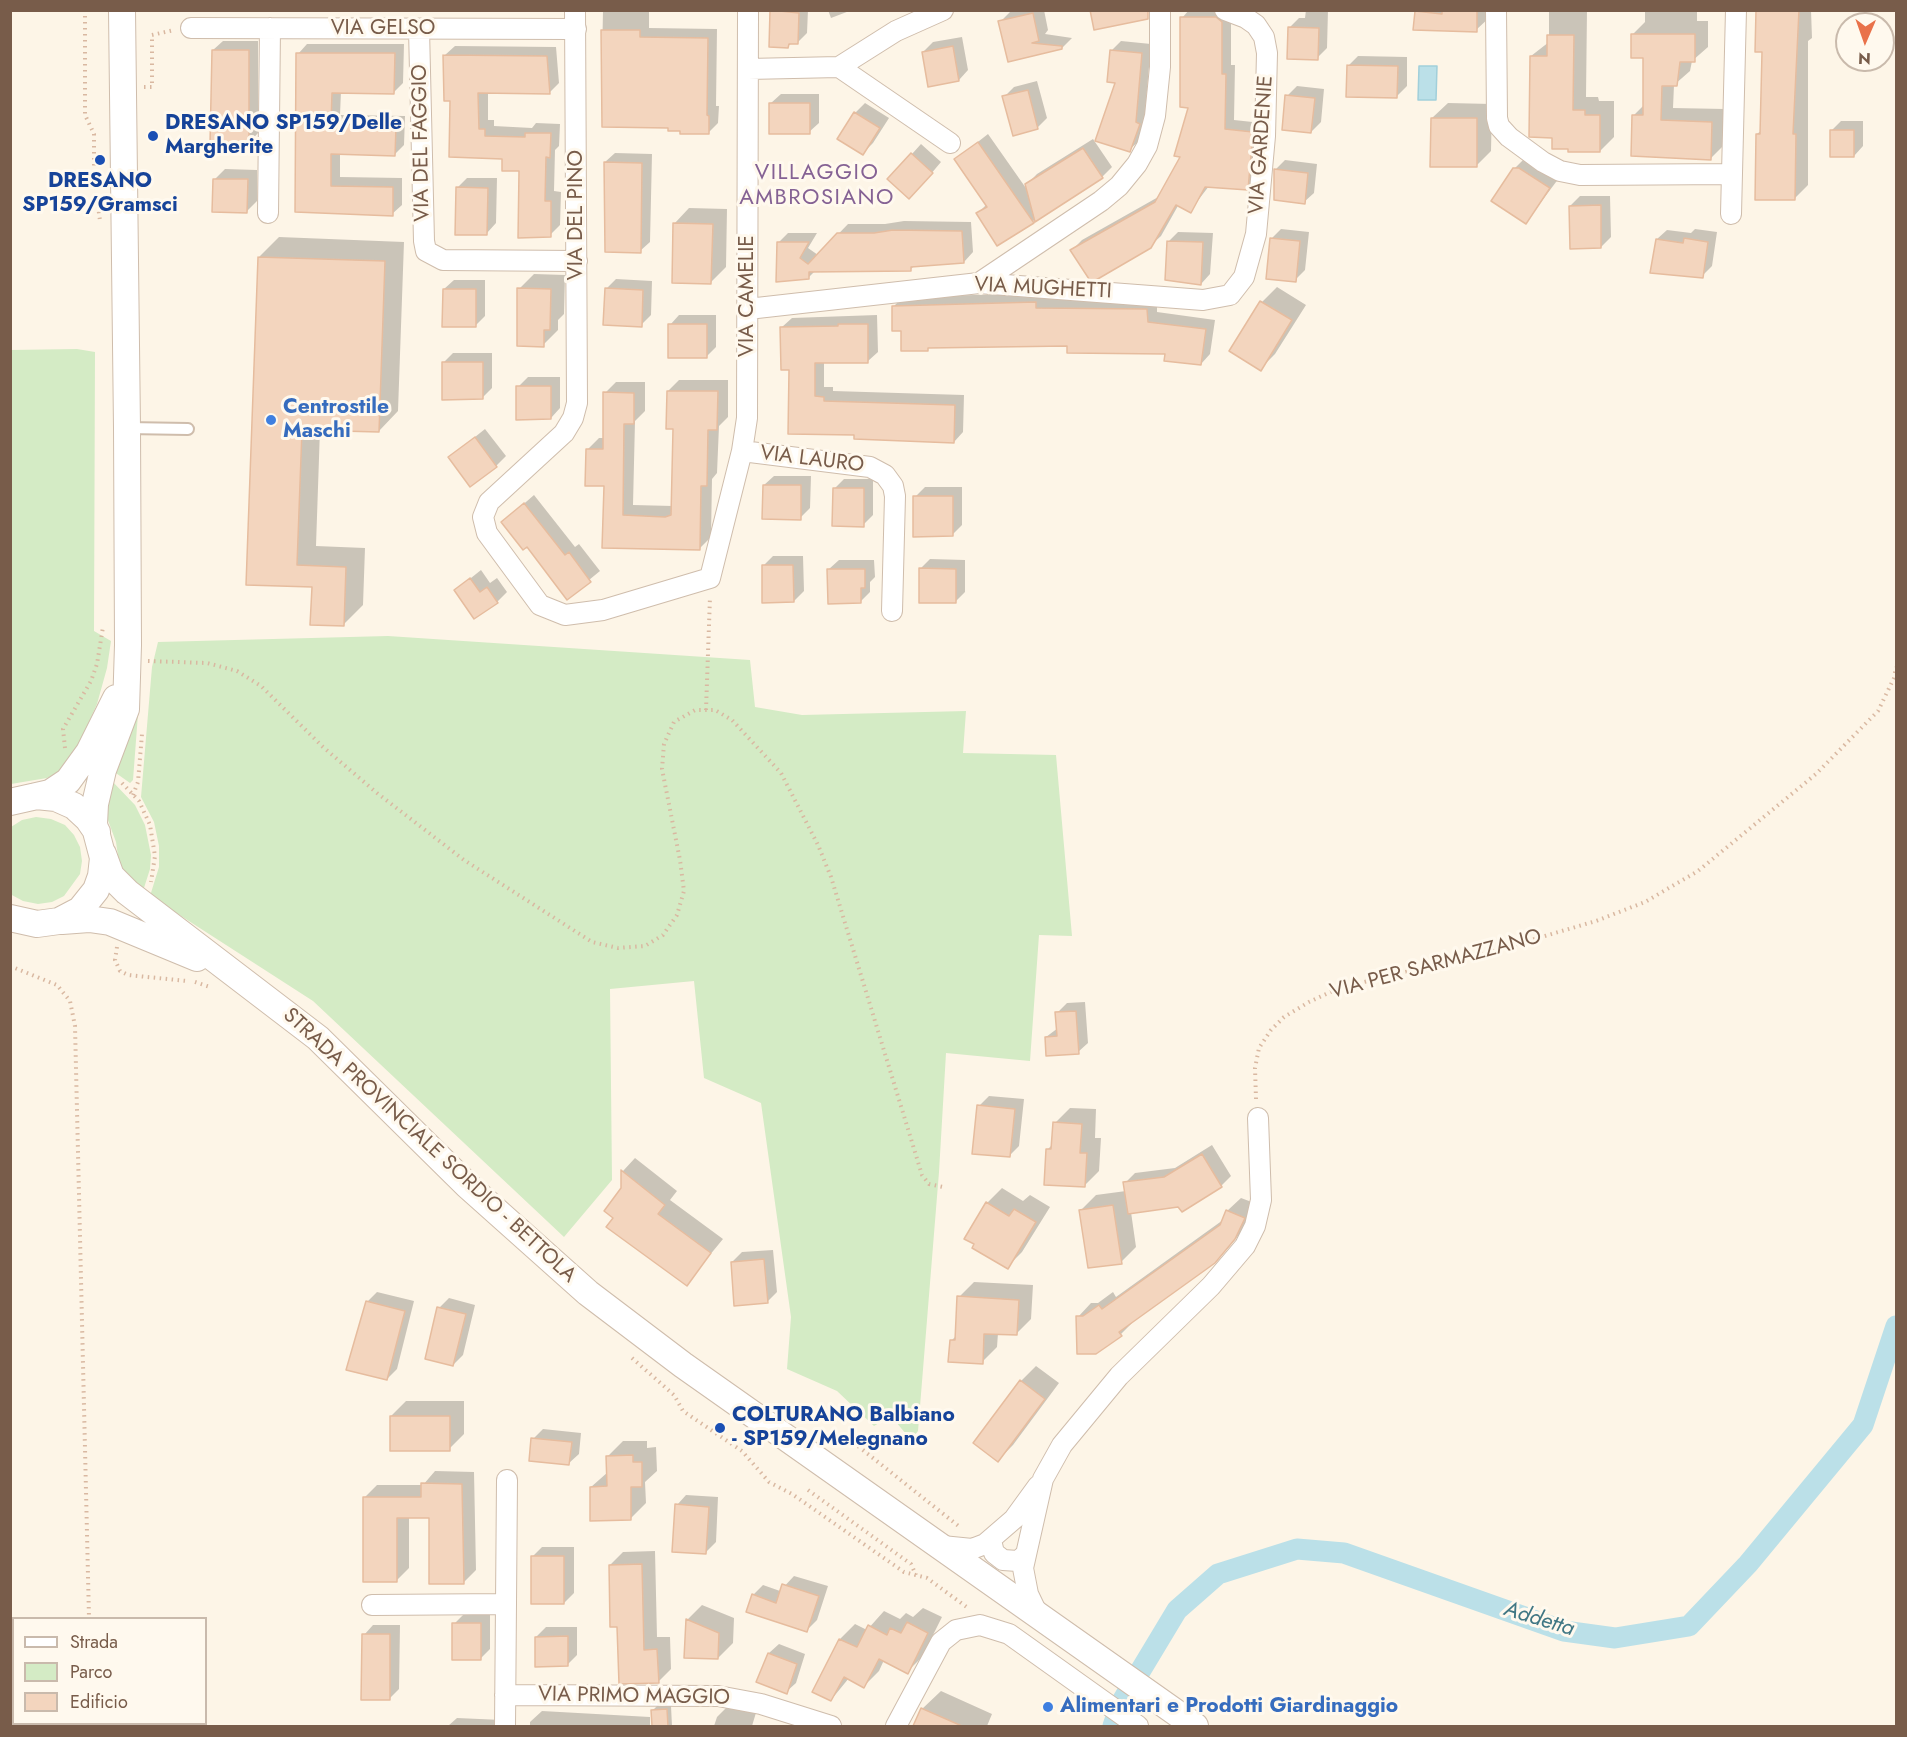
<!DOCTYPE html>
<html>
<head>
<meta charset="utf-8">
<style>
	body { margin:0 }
	#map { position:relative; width:1907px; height:1737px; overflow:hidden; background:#fdf5e7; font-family:Jost,sans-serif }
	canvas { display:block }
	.frame { position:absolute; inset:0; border:12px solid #785c4a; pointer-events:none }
	.legend { position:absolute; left:12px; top:1617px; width:195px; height:108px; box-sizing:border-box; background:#fff9ee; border:2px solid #c9baac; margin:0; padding:8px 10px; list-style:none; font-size:18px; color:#785c4a }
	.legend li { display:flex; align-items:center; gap:12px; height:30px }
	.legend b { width:30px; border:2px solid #c9baac }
	.north { position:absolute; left:1835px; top:12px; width:60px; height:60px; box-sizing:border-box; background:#fff9ee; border:2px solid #c9baac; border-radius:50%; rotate:182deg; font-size:16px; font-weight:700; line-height:24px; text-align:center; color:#785c4a }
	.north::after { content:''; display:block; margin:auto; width:21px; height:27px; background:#e9724a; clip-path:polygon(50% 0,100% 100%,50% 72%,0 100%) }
</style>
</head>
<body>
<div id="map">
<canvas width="1907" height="1737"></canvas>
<div class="frame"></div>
<ul class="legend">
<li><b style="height:8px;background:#fff"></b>Strada</li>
<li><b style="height:16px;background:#d4ebc5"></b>Parco</li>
<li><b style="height:16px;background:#f3d5be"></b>Edificio</li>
</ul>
<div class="north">N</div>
</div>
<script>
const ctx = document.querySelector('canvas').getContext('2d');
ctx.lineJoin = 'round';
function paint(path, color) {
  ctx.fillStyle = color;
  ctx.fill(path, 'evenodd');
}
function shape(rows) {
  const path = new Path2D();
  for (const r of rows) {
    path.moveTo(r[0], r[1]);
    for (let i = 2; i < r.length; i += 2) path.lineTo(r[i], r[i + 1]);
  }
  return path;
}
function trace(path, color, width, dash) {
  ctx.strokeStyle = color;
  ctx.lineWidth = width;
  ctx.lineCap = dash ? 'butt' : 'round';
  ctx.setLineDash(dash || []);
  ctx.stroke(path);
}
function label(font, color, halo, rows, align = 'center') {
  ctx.font = font + ' Jost,sans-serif';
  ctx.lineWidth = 6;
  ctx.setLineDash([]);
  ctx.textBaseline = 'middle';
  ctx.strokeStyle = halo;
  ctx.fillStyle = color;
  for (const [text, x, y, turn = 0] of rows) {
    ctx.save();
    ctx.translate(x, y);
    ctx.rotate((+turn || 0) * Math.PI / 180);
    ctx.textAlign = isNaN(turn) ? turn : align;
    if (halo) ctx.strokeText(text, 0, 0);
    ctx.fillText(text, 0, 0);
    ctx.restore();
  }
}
paint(shape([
	[77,349,95,352,94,631,111,641,107,668,97,704,79,744,60,772,47,778,11,784,10,350],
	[388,636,750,660,755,707,802,715,966,711,963,753,1056,755,1072,936,1039,935,1030,1061,946,1053,939,1172,918,1431,911,1440,891,1416,874,1426,837,1391,787,1369,791,1317,761,1103,704,1078,694,981,610,989,612,1180,564,1237,313,1001,150,896,159,867,159,846,154,822,141,797,152,667,158,642],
	[139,701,133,780,130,783,113,771],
	[111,780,135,805,145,825,151,855,150,869,143,891,122,872,119,863,116,842,105,812],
	[36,817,51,819,65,825,74,835,80,847,82,861,80,874,64,896,52,902,38,904,23,901,10,894,11,827,22,820]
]), '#d4ebc5');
const water = shape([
	[1419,66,1437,66,1436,100,1418,100,1419,66]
]);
paint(water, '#bbe0e8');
trace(water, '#a1cfda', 1.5);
paint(shape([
	[603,10,649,10,649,28,717,29,716,106,719,106,718,123,708,133,670,126,602,62],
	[772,10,808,10,807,33,797,43,792,43,788,46],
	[828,10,852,10,831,18],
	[1015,10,1044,10,1048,30,1045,34,1072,38,1062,48,1009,60,1000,22,1010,12],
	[1189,10,1231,12,1231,65,1235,65,1234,120,1262,123,1257,179,1247,189,1209,186,1190,211,1179,204,1161,236,1150,246,1072,250,1082,240,1160,196,1182,156,1190,106,1182,18],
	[1306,10,1328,10,1327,48,1317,58,1289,28,1299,18,1305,18],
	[1418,10,1490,10,1490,17,1476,30],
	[1549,10,1587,10,1586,97,1598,97,1599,101,1614,101,1614,137,1600,151,1570,147,1554,137,1531,56,1549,42],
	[1645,10,1697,10,1697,21,1708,21,1708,47,1692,61,1690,71,1674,85,1673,108,1725,109,1724,145,1710,159,1634,115,1644,105,1644,57,1633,34,1645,22],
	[1757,10,1811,10,1812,38,1808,41,1808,185,1794,199,1757,134,1762,130,1764,51],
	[962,37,968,70,959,80,923,52,933,42],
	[223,41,258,41,258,133,249,143,213,50],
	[1121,41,1151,44,1145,113,1149,114,1139,141,1129,150,1111,51],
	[307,44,404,44,403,83,393,93,341,91,340,115,405,116,404,145,395,154,340,153,340,177,402,178,402,205,392,214,297,211,298,54],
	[455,46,556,47,559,83,549,93,488,92,488,120,494,120,494,126,532,128,536,123,560,124,559,146,555,150,554,191,561,192,560,225,550,235,521,170,504,157,451,100,445,55],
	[1358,56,1407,57,1407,86,1397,96,1348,66],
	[1037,81,1047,118,1037,128,1004,97,1014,87],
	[1297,86,1324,89,1321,122,1311,132,1287,96],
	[781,94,819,94,819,123,809,132,771,103],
	[865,103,889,118,873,143,863,153,855,113],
	[1448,103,1492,104,1491,151,1476,166,1432,118],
	[1841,121,1863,121,1863,146,1854,156,1831,131],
	[988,134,1028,191,1027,184,1037,174,1093,139,1112,167,1102,177,997,244,978,213,987,204,956,159],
	[921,144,941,162,919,188,912,154],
	[615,153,652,154,650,242,640,251,608,196,604,196,605,162],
	[1524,159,1559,178,1526,222,1514,169],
	[1285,160,1317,164,1314,193,1304,202,1274,190,1275,170],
	[225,169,257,170,257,201,247,211,215,179],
	[467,178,497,178,496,223,487,233,457,188],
	[1580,196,1610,196,1611,237,1601,247,1570,206],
	[689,208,727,209,726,267,711,282,674,224],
	[904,221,971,222,973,252,964,262,914,266,910,270,815,271,808,278,778,243,788,233,817,233,808,248,818,255,848,224,885,224],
	[1281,229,1309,232,1305,270,1295,280,1271,239],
	[1695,229,1717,232,1712,266,1702,276,1652,272,1657,239,1667,230,1691,233],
	[1178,232,1213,233,1210,274,1201,284,1169,241],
	[279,237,404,242,398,411,379,431,320,429,316,546,365,548,363,605,343,625,313,586,248,584,259,257],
	[534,274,565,275,564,314,558,320,558,330,543,345,519,289],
	[616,279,652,281,651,315,641,325,606,289],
	[454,280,485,280,485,316,475,326,444,289],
	[1277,287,1306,305,1275,354,1260,369,1231,351,1262,302],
	[1045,293,1046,299,1157,300,1157,312,1215,320,1210,354,1201,364,1167,352,1068,345,930,346,927,349,903,330,893,307,903,297],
	[679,315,716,315,716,347,706,357,670,325],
	[877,315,878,352,868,361,824,362,824,387,833,387,833,391,964,395,963,432,954,442,855,434,790,433,791,368,782,327,792,318],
	[453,353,492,353,492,388,482,398,444,362],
	[528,377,560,377,560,408,551,418,518,387],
	[679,380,728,380,728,417,719,426,717,473,712,479,711,537,700,548,603,547,605,485,588,449,599,438,605,438,605,393,616,382,645,382,645,411,635,421,633,505,673,506,674,428,668,391],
	[485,429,506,456,496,466,450,457],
	[774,476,811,476,810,508,800,518,764,485],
	[844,479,873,479,873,515,863,525,834,489],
	[925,487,962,487,962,525,952,535,915,497],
	[534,495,575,547,579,544,600,571,567,598,528,545,503,522],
	[773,556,803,556,804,591,794,601,763,566],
	[930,559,965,560,965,592,955,602,920,569],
	[839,560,874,560,875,577,870,582,870,592,860,602,829,569],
	[481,570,490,583,497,578,507,592,497,602,456,590],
	[1085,1002,1088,1043,1078,1052,1046,1037,1058,1028,1057,1013,1067,1003],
	[989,1096,1024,1099,1019,1146,1009,1156,979,1106],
	[1070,1108,1096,1109,1095,1138,1101,1138,1099,1171,1084,1186,1048,1149,1053,1144,1055,1123],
	[1212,1145,1231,1176,1221,1186,1182,1210,1179,1205,1131,1212,1136,1247,1121,1262,1081,1210,1096,1195,1126,1191,1125,1183,1135,1173,1175,1168],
	[635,1158,677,1191,670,1200,723,1239,686,1284,615,1218,623,1189,623,1171],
	[1002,1188,1023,1201,1030,1195,1050,1207,1022,1252,1007,1267,987,1203],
	[1241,1198,1257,1204,1248,1224,1228,1248,1214,1262,1134,1321,1121,1334,1078,1317,1091,1303,1098,1303,1113,1292,1116,1297,1223,1220,1227,1211],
	[773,1250,777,1292,767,1302,732,1262,742,1252],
	[974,1282,1033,1285,1031,1319,1016,1334,998,1333,997,1347,982,1362,951,1341,957,1335,959,1297],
	[377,1292,414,1301,397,1369,387,1379,348,1369,368,1301],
	[449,1298,475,1305,463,1355,453,1365,439,1308],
	[1036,1366,1059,1383,1013,1445,998,1460,1021,1381],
	[406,1401,464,1401,464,1434,449,1449,391,1416],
	[543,1429,581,1433,579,1454,569,1463,533,1439],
	[623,1441,647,1441,647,1448,656,1447,657,1471,645,1482,646,1503,631,1518,591,1487,608,1472,608,1456],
	[435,1471,474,1472,476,1570,463,1583,431,1517,409,1516,409,1568,396,1581,365,1497,377,1485,423,1485],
	[686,1495,718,1497,716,1542,706,1552,677,1505],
	[542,1547,574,1547,574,1593,564,1603,532,1557],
	[655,1551,657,1637,670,1637,671,1669,658,1682,618,1625,610,1565,623,1552],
	[794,1576,828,1586,817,1620,807,1630,753,1595,763,1585,780,1591],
	[702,1605,734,1618,733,1643,718,1658,687,1620],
	[923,1608,942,1617,922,1657,907,1672,884,1660,879,1671,864,1686,849,1678,831,1700,814,1691,840,1639,855,1624,867,1630,884,1611,900,1619,906,1613,913,1617],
	[464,1614,490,1614,490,1649,480,1659,454,1624],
	[373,1625,400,1625,399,1689,389,1699,364,1635],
	[546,1627,577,1627,577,1655,567,1665,536,1637],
	[779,1644,805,1654,796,1683,786,1692,758,1681,769,1653],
	[941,1691,992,1714,987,1726,915,1726,922,1709],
	[735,1699,758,1706,752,1726,714,1726,717,1717],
	[657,1706,671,1706,672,1726,653,1726,652,1711],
	[542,1711,650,1717,650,1726,530,1726,530,1722],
	[457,1718,502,1720,501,1726,448,1726]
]), '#0003');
trace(shape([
	[1113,1726,1121,1703,1177,1610,1218,1574,1297,1549,1344,1553,1564,1631,1615,1638,1689,1626,1748,1564,1863,1425,1896,1326]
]), '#bbe0e8', 21);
const building = shape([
	[770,10,799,13,798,44,789,44,788,48,769,47,770,10],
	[1090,10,1148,10,1148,19,1094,30,1090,10],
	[1442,10,1477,10,1477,32,1413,30,1415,11,1442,14,1442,10],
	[1756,10,1799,10,1793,134,1796,134,1795,200,1755,200,1756,134,1760,134,1762,52,1755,52,1756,10],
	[1033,13,1039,41,1032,43,1062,46,1062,49,1008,62,998,21,1033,13],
	[1180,17,1216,17,1222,22,1222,74,1226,74,1225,129,1253,132,1248,190,1205,187,1191,213,1176,205,1151,248,1096,280,1089,279,1070,250,1155,202,1180,157,1174,156,1188,108,1180,107,1180,17],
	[1288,27,1319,28,1318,60,1287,59,1288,27],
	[601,30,640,30,640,37,708,38,707,115,709,116,709,134,680,134,680,131,668,131,668,128,602,127,601,30],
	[1631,34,1695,34,1695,62,1680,62,1677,86,1662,86,1661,120,1712,122,1711,160,1631,156,1632,115,1643,115,1643,58,1631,58,1631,34],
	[1547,35,1574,35,1573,110,1585,110,1585,115,1600,115,1600,152,1568,152,1568,149,1552,149,1552,138,1529,137,1530,56,1547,56,1547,35],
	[953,46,959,81,928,87,922,52,953,46],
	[212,50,249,50,249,145,210,144,212,50],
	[1110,50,1142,53,1136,122,1140,124,1130,152,1095,141,1115,83,1107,82,1110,50],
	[296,53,395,53,394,94,332,93,331,124,396,126,395,156,331,154,331,186,393,187,393,216,295,212,296,53],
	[443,55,547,56,550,94,478,93,479,129,485,129,485,136,525,137,525,133,551,133,550,158,546,157,545,201,551,201,551,237,518,238,519,171,502,171,502,159,449,157,450,101,444,101,443,55],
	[1347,65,1398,66,1397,98,1346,97,1347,65],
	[1028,90,1038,129,1013,136,1002,96,1028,90],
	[1285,95,1315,98,1311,133,1282,130,1285,95],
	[769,103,810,103,810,134,769,134,769,103],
	[854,112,880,128,863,155,837,139,854,112],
	[1431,118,1477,118,1477,167,1430,167,1431,118],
	[1830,130,1854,130,1854,157,1830,157,1830,130],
	[978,142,1034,223,997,246,976,213,987,207,954,159,978,142],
	[1083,148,1103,178,1035,222,1025,184,1083,148],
	[911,153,933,173,909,199,887,179,911,153],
	[604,162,642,163,641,253,605,252,604,162],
	[1513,168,1519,168,1550,188,1526,224,1491,201,1513,168],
	[1274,169,1308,173,1305,204,1274,200,1274,169],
	[213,179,248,179,247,213,212,212,213,179],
	[456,187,488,188,487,235,455,235,456,187],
	[1601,205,1601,248,1570,249,1569,206,1601,205],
	[673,223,713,224,711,284,672,283,673,223],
	[893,230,962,231,964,263,911,267,911,271,809,272,809,279,776,282,777,242,809,242,800,258,808,264,837,233,874,233,893,230],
	[1270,238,1300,241,1296,282,1266,279,1270,238],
	[1684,238,1708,242,1703,278,1650,273,1656,239,1683,243,1684,238],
	[1167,241,1203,242,1201,285,1165,280,1167,241],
	[258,257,385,261,379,432,302,430,297,565,346,567,344,626,310,625,312,587,246,585,258,257],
	[517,288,551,289,550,330,544,330,544,347,517,346,517,288],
	[605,288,643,290,642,327,603,325,605,288],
	[443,289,476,289,476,327,442,327,443,289],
	[1260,301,1292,320,1261,371,1229,351,1260,301],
	[1036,302,1036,308,1147,309,1148,322,1206,329,1201,365,1164,361,1165,354,1067,353,1067,346,928,348,928,351,901,351,901,331,892,331,892,306,1036,302],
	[668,324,707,324,707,358,668,358,668,324],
	[838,324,868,324,868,363,815,363,815,396,824,397,824,401,955,405,954,443,854,439,854,435,788,434,789,370,781,370,780,327,838,326,838,324],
	[442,362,483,362,483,399,442,400,442,362],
	[516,386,551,386,551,419,516,420,516,386],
	[667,391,718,391,717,430,708,430,707,486,701,486,700,550,602,548,604,486,585,486,586,449,603,449,603,392,634,393,634,424,624,424,623,515,665,517,671,515,673,429,666,429,667,391],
	[475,437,497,467,470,487,448,457,475,437],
	[763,485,801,485,801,520,762,519,763,485],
	[833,488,864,488,864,527,832,526,833,488],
	[913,496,953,496,953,536,913,537,913,496],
	[524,503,565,555,569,552,591,582,567,600,527,547,523,550,501,522,524,503],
	[762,565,793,565,794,602,762,603,762,565],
	[919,568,956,569,956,603,919,603,919,568],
	[827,569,865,569,865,588,861,588,861,603,828,604,827,569],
	[470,578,480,592,487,587,498,603,474,619,454,590,470,578],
	[1076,1011,1079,1054,1046,1056,1045,1037,1057,1036,1055,1012,1076,1011],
	[977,1105,1015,1109,1010,1157,972,1154,977,1105],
	[1053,1122,1082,1124,1080,1153,1087,1153,1085,1187,1044,1185,1046,1149,1051,1149,1053,1122],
	[1202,1154,1222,1187,1182,1212,1178,1207,1128,1214,1123,1182,1164,1177,1202,1154],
	[621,1170,665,1205,658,1214,711,1253,687,1286,606,1227,613,1218,604,1211,621,1188,621,1170],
	[986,1202,1009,1216,1014,1209,1036,1222,1008,1269,972,1248,974,1244,964,1239,986,1202],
	[1113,1205,1122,1264,1088,1268,1079,1210,1113,1205],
	[1226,1210,1245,1218,1235,1239,1215,1263,1119,1332,1122,1336,1096,1354,1077,1354,1076,1316,1083,1316,1099,1305,1102,1309,1220,1225,1226,1210],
	[764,1259,768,1303,734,1306,731,1262,764,1259],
	[957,1296,1019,1300,1017,1335,984,1334,983,1364,948,1362,950,1340,955,1340,957,1296],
	[366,1301,405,1311,387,1380,346,1370,366,1301],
	[437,1307,466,1314,453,1366,425,1359,437,1307],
	[1020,1380,1045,1399,998,1462,973,1443,1020,1380],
	[390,1416,450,1416,450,1451,390,1451,390,1416],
	[531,1438,572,1442,569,1465,529,1461,531,1438],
	[633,1455,633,1462,642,1462,642,1487,631,1487,631,1520,590,1521,590,1487,607,1486,606,1456,633,1455],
	[421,1483,462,1484,464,1584,429,1584,429,1518,397,1518,397,1582,363,1582,363,1497,421,1497,421,1483],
	[675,1504,709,1507,706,1554,672,1552,675,1504],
	[531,1556,564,1556,564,1604,531,1604,531,1556],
	[642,1564,644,1650,657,1649,659,1683,619,1684,617,1627,610,1627,609,1565,642,1564],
	[782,1584,819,1596,807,1632,746,1612,752,1594,776,1603,782,1584],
	[686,1619,719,1633,718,1659,684,1658,686,1619],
	[907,1622,928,1633,908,1674,879,1659,864,1688,844,1677,831,1701,812,1692,839,1639,857,1647,868,1625,887,1635,890,1628,901,1633,907,1622],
	[452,1623,481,1623,481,1660,452,1660,452,1623],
	[362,1634,390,1634,390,1700,361,1700,362,1634],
	[568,1636,568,1666,535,1667,535,1637,568,1636],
	[768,1653,797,1664,787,1694,756,1682,768,1653],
	[921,1708,962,1726,913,1726,921,1708],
	[667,1709,668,1726,652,1726,651,1710,667,1709]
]);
paint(building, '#f3d5be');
trace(building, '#e6bc9e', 1.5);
const service = shape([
	[127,428,188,429]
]);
const minor = shape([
	[575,10,577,403,573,418,564,433,489,502,483,517,487,533,540,605,565,615,603,610,710,578,742,451,747,418,748,10],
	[1496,10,1497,118,1499,126,1509,137,1543,162,1560,171,1580,175,1732,174],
	[191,28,576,29],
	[419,29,424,241,426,251,443,260,577,261],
	[839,67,950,143],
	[748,69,839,67,896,31,943,10],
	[268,213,270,28],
	[1731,214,1736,10],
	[979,283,1101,201,1119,186,1137,164,1147,146,1155,116,1160,67,1160,10],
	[748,309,979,283,1203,300,1230,295,1244,277,1256,234,1265,136,1267,53,1264,37,1256,25,1246,18,1225,10],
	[742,451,870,467,885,475,893,486,895,496,892,611],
	[991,1540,994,1553,1003,1560,1018,1561,1025,1555],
	[942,1546,972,1549,985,1544,1014,1519,1038,1486],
	[372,1605,506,1604],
	[1038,1615,1028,1594,1023,1568,1043,1479,1062,1445,1119,1376,1211,1286,1245,1246,1255,1226,1261,1200,1258,1118],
	[505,1695,718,1696,761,1704,831,1726],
	[505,1726,507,1480],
	[896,1726,941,1642,956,1630,980,1625,1009,1634,1138,1726]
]);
const tertiary = shape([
	[36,796,56,798,74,806,88,819,97,832],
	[10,802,50,793,68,781,89,752,116,698],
	[103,854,111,876,127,892,318,1038,467,1185,588,1293,683,1365,1195,1726],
	[10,918,37,924,59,921,80,910,96,890,101,876,103,858,94,824,95,804,103,770,126,709,128,645,127,428,122,10],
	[62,921,89,919,110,922,197,958]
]);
trace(service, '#cfbdac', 14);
trace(minor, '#cfbdac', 22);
trace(tertiary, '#cfbdac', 28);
trace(shape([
	[85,10,85,115,94,134,94,174,100,221],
	[144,87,152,87,152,35,174,30],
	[148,661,207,663,237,671,261,686,323,747,377,793,464,860,592,942,618,948,645,946,663,935,677,915,684,891,680,860,662,769,664,744,674,722,695,710,715,710,732,720,781,773,818,845,831,877,922,1175,929,1184,943,1187],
	[706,710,710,597],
	[65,748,63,729,91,681,97,664,103,627],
	[122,783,139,801,150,825,155,856,151,882],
	[133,795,138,782,142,734],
	[117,947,115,960,120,971,128,975,187,981],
	[10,966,57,985,70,1001,75,1026,89,1618],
	[195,982,210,987],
	[1256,1099,1255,1068,1259,1048,1271,1030,1284,1017,1309,1002,1339,988,1497,950,1596,921,1645,902,1698,871,1816,774,1878,711,1894,678,1896,667],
	[632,1358,674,1395,683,1411,742,1451,769,1482,792,1494,904,1572,927,1578,968,1608],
	[844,1435,961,1528],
	[808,1490,911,1564,916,1575],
	[91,1724,91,1726]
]), '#d9b8a1', 4, [1.5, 4.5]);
trace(service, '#fff', 10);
trace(minor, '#fff', 20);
trace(tertiary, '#fff', 26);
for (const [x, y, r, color] of [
	[153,136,6,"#1a4fb4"],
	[100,160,6,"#1a4fb4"],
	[271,420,6,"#3f7fe0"],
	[720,1428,6,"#1a4fb4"],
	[1048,1707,6,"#3f7fe0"]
]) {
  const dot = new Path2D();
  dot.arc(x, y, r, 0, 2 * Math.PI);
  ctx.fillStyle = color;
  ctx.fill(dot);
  trace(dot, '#fff9ee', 2);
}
label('21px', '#785c4a', '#fff9ee', [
	["VIA GELSO",383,29],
	["VIA DEL FAGGIO",422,143,-91],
	["VIA GARDENIE",1262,145,-86],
	["VIA DEL PINO",577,215,-90],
	["VIA MUGHETTI",1043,289,3],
	["VIA CAMELIE",748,296,-90],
	["VIA LAURO",812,460,7],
	["VIA PER SARMAZZANO",1436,965,-15],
	["STRADA PROVINCIALE SORDIO - BETTOLA",429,1146,43],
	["VIA PRIMO MAGGIO",634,1697,1]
]);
label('bold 21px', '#164399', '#fff9ee', [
	["DRESANO SP159/Delle",165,124],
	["Margherite",165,148],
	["DRESANO",100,182,"center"],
	["SP159/Gramsci",100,206,"center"],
	["COLTURANO Balbiano",732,1416],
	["- SP159/Melegnano",732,1440]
], 'left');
label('bold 21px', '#366cbe', '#fff9ee', [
	["Centrostile",283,408],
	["Maschi",283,432],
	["Alimentari e Prodotti Giardinaggio",1060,1707]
], 'left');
ctx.letterSpacing = '1.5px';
label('22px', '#856294', '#fff9ee', [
	["VILLAGGIO",817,174],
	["AMBROSIANO",817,199]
]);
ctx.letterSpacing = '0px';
label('italic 22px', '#407784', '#fff9ee', [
	["Addetta",1539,1620,17]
]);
</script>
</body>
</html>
